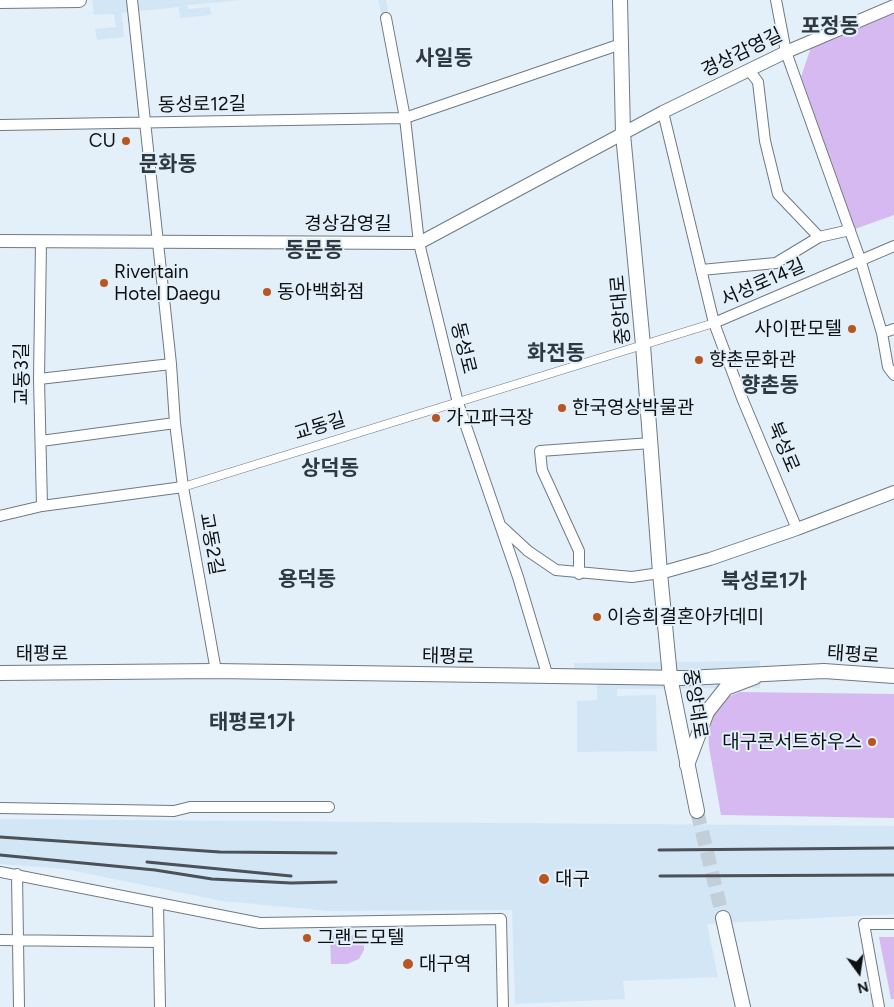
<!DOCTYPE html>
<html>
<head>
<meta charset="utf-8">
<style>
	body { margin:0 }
	#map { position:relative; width:894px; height:1007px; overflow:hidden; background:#e3f0fa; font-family:Figtree,sans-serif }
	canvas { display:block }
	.north { position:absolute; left:834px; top:947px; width:50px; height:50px; -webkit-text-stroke:4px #e3f0fa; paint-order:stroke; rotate:166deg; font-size:14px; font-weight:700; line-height:20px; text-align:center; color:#0d1114 }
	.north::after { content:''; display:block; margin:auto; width:18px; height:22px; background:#0d1114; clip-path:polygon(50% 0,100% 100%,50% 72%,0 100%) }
</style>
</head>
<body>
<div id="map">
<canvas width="894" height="1007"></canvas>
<div class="north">N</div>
</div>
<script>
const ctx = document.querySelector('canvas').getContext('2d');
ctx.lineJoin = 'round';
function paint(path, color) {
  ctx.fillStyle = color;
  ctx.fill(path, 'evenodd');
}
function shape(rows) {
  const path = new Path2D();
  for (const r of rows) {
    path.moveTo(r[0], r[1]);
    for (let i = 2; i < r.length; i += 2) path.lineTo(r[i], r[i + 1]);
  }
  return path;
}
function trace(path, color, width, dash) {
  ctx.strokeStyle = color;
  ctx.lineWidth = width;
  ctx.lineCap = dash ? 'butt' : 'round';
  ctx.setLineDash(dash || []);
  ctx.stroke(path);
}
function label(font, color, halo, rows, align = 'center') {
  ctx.font = font + ' Figtree,"Noto Sans KR",sans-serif';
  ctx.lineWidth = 4;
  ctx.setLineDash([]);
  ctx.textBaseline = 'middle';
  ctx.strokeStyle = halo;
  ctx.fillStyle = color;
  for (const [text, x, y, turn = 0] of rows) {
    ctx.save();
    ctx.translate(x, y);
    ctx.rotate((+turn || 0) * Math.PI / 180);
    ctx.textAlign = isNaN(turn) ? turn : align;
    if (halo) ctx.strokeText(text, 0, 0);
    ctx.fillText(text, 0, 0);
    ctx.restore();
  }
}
paint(shape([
	[92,0,241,0,188,5,188,9,210,7,211,15,180,18,179,7,122,13,124,37,97,40,95,29,116,27,114,14,94,15],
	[378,0,386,0,389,17,382,18],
	[760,661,760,688,617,689,617,696,656,695,657,751,577,752,577,701,597,700,597,683,575,683,574,663],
	[0,819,894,826,894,914,707,924,718,977,623,981,625,999,515,1004,512,910,329,911,222,901,65,869,0,864]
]), '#d3e6f6');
paint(shape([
	[894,12,894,215,855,229,801,77,811,47],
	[740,692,894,694,894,818,721,815,709,747,708,727,712,712,721,700],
	[359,935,364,943,364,950,359,959,347,964,331,964,330,936],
	[879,937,894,937,894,999,891,999]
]), '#d6b9f1');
trace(shape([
	[697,811,723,918]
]), '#c3cfd8', 14, [14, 7]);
const pedestrian = shape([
	[183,487,714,323]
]);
const minor = shape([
	[132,0,171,364,175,423,183,487,216,671],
	[776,0,786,52,860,259,882,333,888,367,894,375],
	[386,18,405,118,419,243,458,403,518,577,548,677],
	[749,70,758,82,765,141,778,194,819,237],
	[663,112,714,323,742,398,797,529],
	[0,125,405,118,621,44],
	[41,242,39,379,42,506],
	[701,270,776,263,819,237,850,230],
	[714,323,894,246],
	[882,333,894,329],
	[39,379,171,364],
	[41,441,175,423],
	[0,516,42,506,183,487],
	[502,527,528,551,556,570,632,577,660,573],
	[579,574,579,551,542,470,540,451,651,443],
	[0,808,174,811,190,807,329,807],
	[0,872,260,923,501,919,503,1007],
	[17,874,19,1007],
	[158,904,160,1007],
	[0,940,159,942],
	[879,1007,864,924,894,924]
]);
const tertiary = shape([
	[0,241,419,243,663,112,786,52,894,6],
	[660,573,710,559,797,529,894,492]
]);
const secondary = shape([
	[620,0,623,134,643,345,660,573,670,677,697,811],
	[0,1,79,0],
	[0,673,216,671,687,678,824,671,894,676],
	[687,765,707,712,726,688,755,677],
	[723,918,743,1007]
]);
trace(pedestrian, '#6f7a83', 9);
trace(minor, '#6f7a83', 12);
trace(tertiary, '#6f7a83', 14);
trace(secondary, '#6f7a83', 16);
trace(pedestrian, '#fff', 8);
trace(minor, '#fff', 10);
trace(tertiary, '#fff', 12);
trace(secondary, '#fff', 14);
trace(shape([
	[0,837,220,852,336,853],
	[659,850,894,848],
	[0,855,155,870,212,879,291,883,336,882],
	[147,862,291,876],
	[660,876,894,875]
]), '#4b5156', 3);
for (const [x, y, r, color] of [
	[126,141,5,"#b95520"],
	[104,283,5,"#b95520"],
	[267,292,5,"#b95520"],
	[852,329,5,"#b95520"],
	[699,360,5,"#b95520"],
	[562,408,5,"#b95520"],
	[436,418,5,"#b95520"],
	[597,617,5,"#b95520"],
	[872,742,5,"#b95520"],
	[544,879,6,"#b95520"],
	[307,938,5,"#b95520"],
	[408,964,6,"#b95520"]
]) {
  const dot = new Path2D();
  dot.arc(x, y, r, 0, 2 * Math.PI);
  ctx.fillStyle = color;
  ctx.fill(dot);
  trace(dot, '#e3f0fa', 2);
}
label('19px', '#0d1114', '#e3f0fa', [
	["경상감영길",742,53,-26],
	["동성로12길",202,105,-1],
	["경상감영길",348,224],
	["서성로14길",763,283,-24],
	["중앙대로",621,310,-95],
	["동성로",463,348,76],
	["교동3길",22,374,-90],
	["교동길",320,427,-17],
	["북성로",783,447,67],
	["교동2길",211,544,80],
	["태평로",42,654],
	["태평로",853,655,4],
	["태평로",448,657,1],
	["중앙대로",695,704,81]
]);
label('19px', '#0d1114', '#e3f0fa', [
	["CU",116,141,"right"],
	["Rivertain",114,272],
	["Hotel Daegu",114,294],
	["동아백화점",277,292],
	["사이판모텔",842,329,"right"],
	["향촌문화관",709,360],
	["한국영상박물관",572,408],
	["가고파극장",446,418],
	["이승희결혼아카데미",607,617],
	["대구콘서트하우스",862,742,"right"],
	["대구",555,879],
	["그랜드모텔",317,938],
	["대구역",419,964]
], 'left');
label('bold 21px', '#2f3941', '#e3f0fa', [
	["포정동",830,27],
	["사일동",444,59],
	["문화동",168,165],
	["동문동",314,251],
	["화전동",556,354],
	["향촌동",770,386],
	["상덕동",330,469],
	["용덕동",307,580],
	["북성로1가",764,582],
	["태평로1가",252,723]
]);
</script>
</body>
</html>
